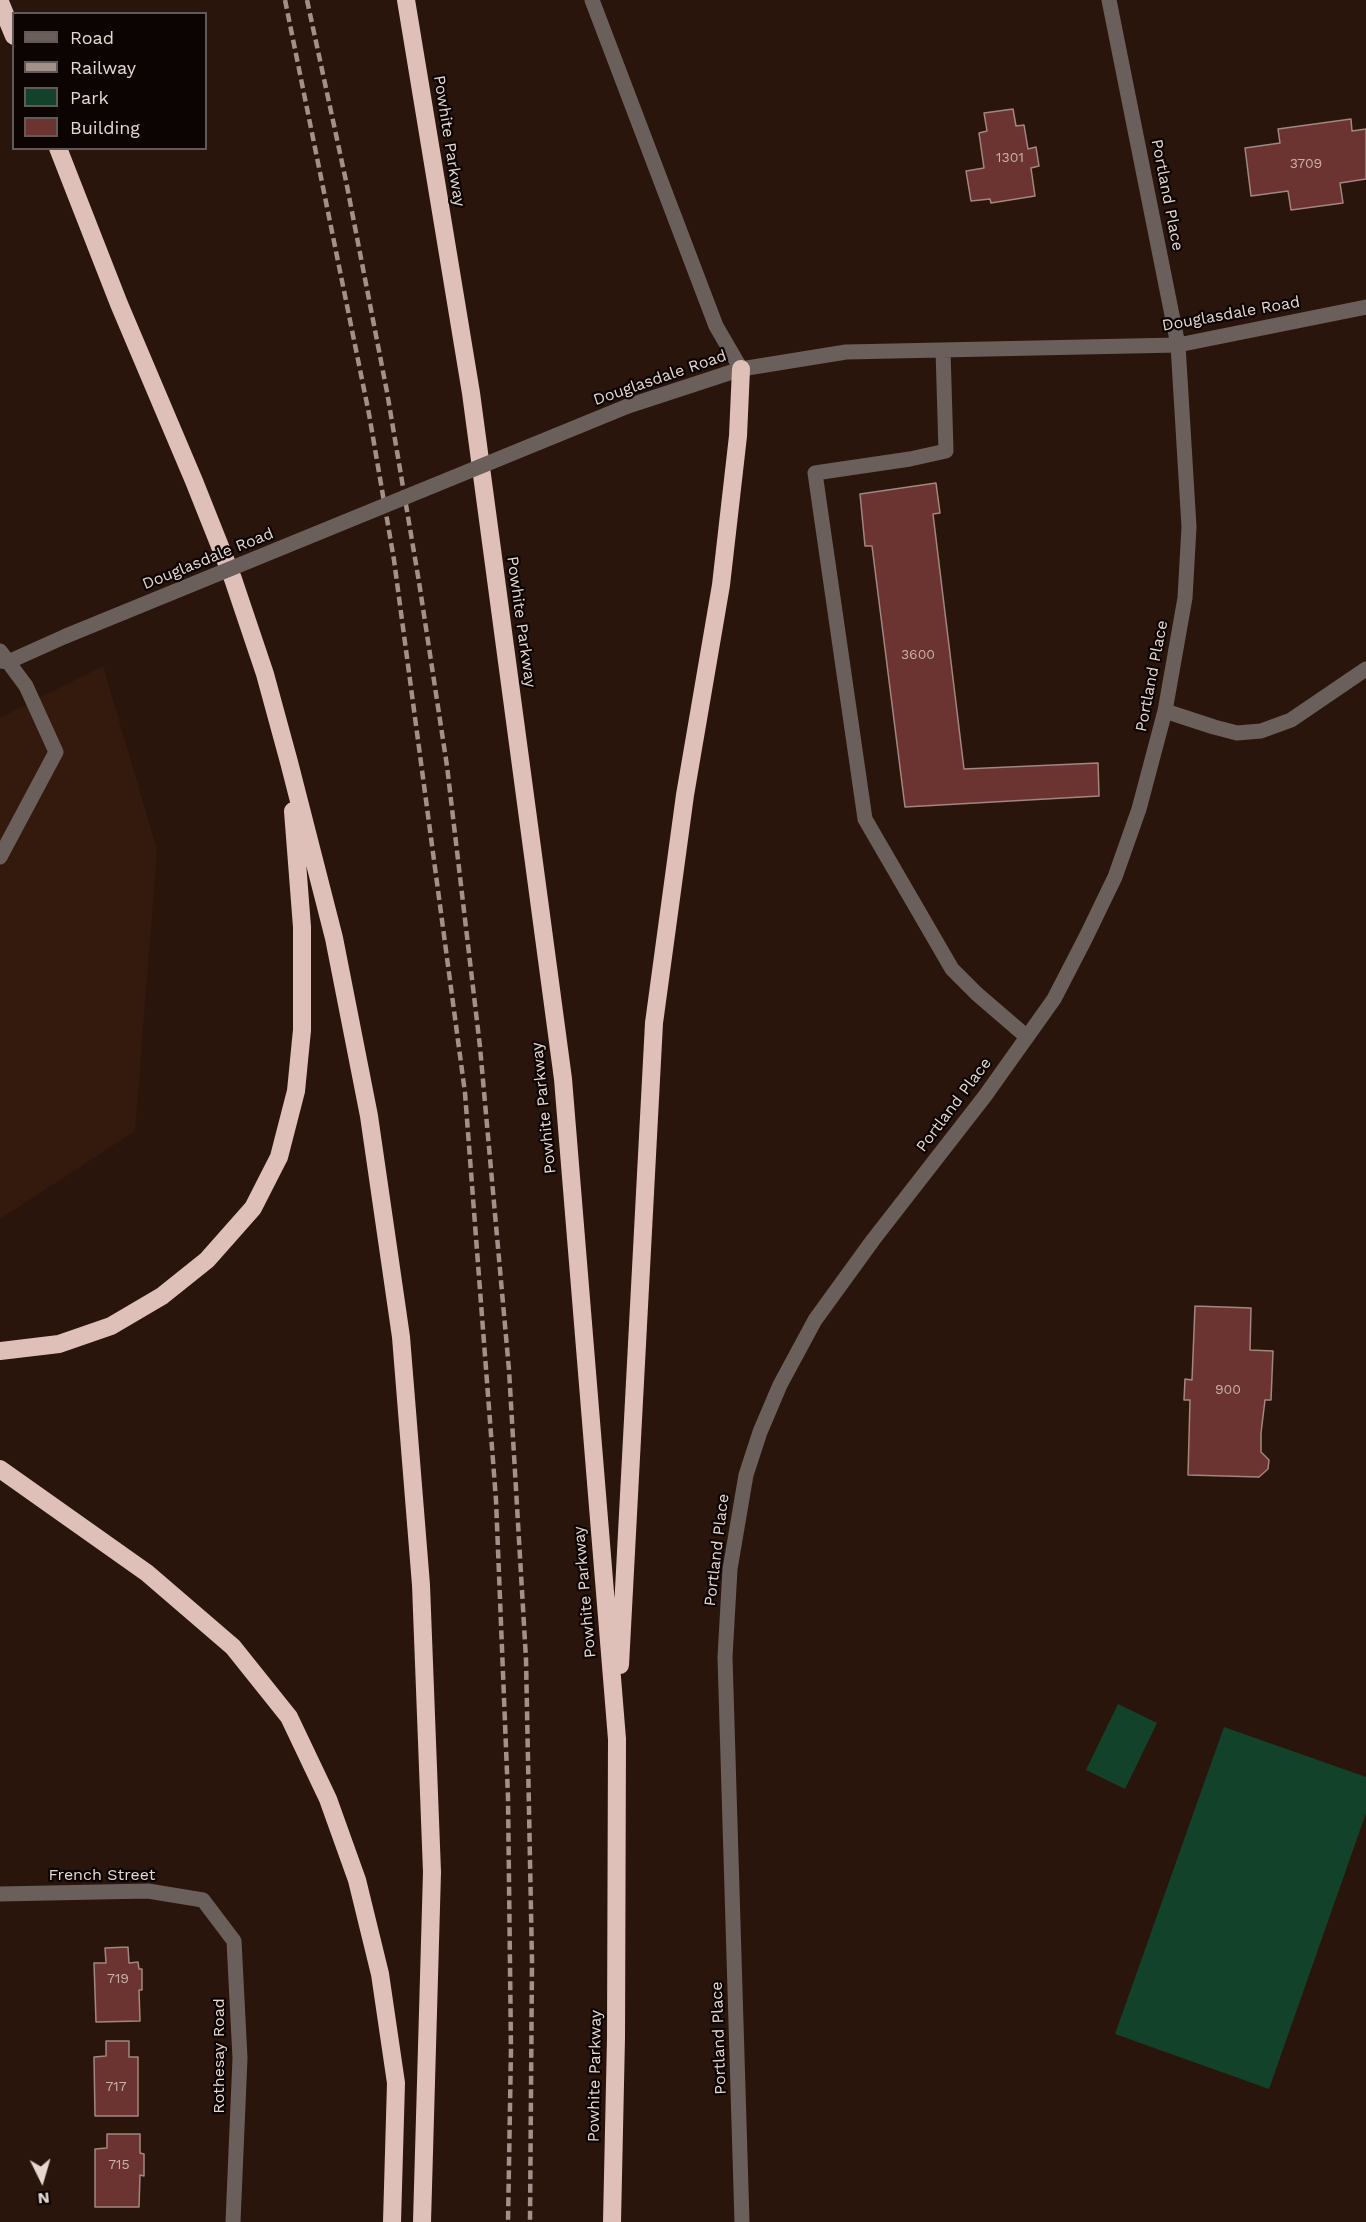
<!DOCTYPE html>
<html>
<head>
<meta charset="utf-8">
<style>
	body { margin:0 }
	#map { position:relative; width:1366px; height:2222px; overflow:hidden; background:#2a150c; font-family:"Work Sans",sans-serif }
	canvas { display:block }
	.legend { position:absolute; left:12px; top:12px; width:195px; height:138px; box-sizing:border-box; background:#0c0402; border:2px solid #635955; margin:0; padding:8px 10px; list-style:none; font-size:18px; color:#e6d8d1 }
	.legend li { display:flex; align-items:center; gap:12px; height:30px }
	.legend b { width:30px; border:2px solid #635955 }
	.north { position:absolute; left:12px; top:2150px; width:60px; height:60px; -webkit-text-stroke:4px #0c0402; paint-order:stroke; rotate:175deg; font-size:16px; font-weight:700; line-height:24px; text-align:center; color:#e6d8d1 }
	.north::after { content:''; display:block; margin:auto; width:21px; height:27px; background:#e6d8d1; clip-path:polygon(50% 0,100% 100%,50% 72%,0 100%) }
</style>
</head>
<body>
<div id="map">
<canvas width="1366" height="2222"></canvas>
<ul class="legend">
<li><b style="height:8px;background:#6b5f5c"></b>Road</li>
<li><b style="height:8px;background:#a2918a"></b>Railway</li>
<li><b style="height:16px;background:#13422b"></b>Park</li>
<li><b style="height:16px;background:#6c3431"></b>Building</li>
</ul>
<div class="north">N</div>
</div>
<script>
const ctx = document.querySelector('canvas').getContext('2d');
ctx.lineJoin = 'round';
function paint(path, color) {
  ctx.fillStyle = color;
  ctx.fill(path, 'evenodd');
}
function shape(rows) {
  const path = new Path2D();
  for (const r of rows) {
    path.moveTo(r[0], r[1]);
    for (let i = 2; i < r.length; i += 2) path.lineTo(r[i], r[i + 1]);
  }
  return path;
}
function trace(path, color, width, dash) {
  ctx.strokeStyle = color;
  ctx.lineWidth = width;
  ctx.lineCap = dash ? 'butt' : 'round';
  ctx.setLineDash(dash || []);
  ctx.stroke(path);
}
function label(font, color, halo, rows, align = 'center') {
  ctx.font = font + ' "Work Sans",sans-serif';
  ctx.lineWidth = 4.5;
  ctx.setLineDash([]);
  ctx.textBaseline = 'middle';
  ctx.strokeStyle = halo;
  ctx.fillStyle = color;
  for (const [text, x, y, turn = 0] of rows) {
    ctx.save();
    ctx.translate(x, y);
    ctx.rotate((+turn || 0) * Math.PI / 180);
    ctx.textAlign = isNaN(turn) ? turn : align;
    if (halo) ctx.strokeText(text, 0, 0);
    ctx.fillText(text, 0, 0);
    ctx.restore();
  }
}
paint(shape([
	[103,666,157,850,135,1131,0,1219,0,718]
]), '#341a0d');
paint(shape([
	[1118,1704,1157,1723,1125,1789,1086,1770],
	[1224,1727,1366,1777,1366,1813,1269,2089,1115,2034]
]), '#13422b');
const building = shape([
	[1013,109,1016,126,1024,125,1028,149,1036,147,1039,166,1031,168,1035,196,991,203,990,199,971,201,966,171,984,168,979,133,987,131,984,113,1013,109],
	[1351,119,1352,131,1366,129,1366,179,1340,183,1343,203,1291,210,1288,191,1251,196,1245,148,1280,143,1278,129,1351,119],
	[936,483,940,513,933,514,964,769,1098,763,1099,796,905,807,872,546,865,546,860,494,936,483],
	[1195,1306,1251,1308,1250,1350,1273,1351,1271,1400,1265,1400,1261,1433,1261,1452,1269,1460,1268,1469,1259,1477,1188,1475,1190,1400,1184,1400,1185,1379,1192,1380,1195,1306],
	[128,1947,129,1963,138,1962,139,1969,142,1969,142,1990,139,1990,140,2021,96,2022,94,1963,106,1963,105,1948,128,1947],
	[106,2041,129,2041,129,2057,138,2057,138,2116,95,2116,94,2057,106,2056,106,2041],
	[107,2134,140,2134,140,2153,144,2154,144,2176,140,2175,139,2207,95,2207,95,2149,107,2148,107,2134]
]);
paint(building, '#6c3431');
trace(building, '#a38582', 1.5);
trace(shape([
	[592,0,716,326,741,369],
	[943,350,946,451,910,459,815,473,865,819,952,969,977,994,1027,1037],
	[628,406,741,369,846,352,1178,345,1366,307],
	[0,651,26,686,56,752,0,857],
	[0,661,8,662,66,636],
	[1165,711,1214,727,1237,733,1261,731,1291,720,1366,669],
	[0,1894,148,1891,203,1900,234,1941,240,2058,233,2222],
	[742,2222,725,1657,730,1569,746,1475,760,1432,780,1385,815,1320,873,1240,985,1096,1054,999,1086,937,1115,877,1139,809,1165,711,1185,598,1189,527,1178,345,1109,0]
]), '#6b5f5c', 15);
trace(shape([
	[406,0,471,393,563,1079,617,1739,616,2038,612,2222],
	[0,2,14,36],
	[58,148,119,304,194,481,233,579,265,674,289,762,334,938,369,1116,401,1337,421,1585,432,1872,422,2222],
	[0,1351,59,1344,111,1326,162,1296,207,1260,253,1208,279,1157,296,1091,302,1030,302,927,293,811],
	[0,1469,147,1573,233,1647,289,1717,328,1799,357,1880,380,1974,396,2083,392,2222],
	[620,1665,654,1023,685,795,721,585,738,436,741,369]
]), '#dfc0b8', 18);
trace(shape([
	[285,0,369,414,394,560,465,1093,496,1500,508,1797,511,2049,508,2222],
	[307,0,346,181,387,392,419,582,447,766,480,1047,509,1370,526,1659,532,1961,530,2222]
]), '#a2918a', 4.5, [9, 4.5]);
trace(shape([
	[66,636,628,406]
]), '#6b5f5c', 15);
label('14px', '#c8afa9', null, [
	["1301",1010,158],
	["3709",1306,164],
	["3600",918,655],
	["900",1228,1390],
	["719",118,1979],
	["717",116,2087],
	["715",119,2165]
]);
label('16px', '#e6d8d1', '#0c0402', [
	["Powhite Parkway",449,141,81],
	["Portland Place",1167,195,79],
	["Douglasdale Road",1231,314,-10],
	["Douglasdale Road",660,378,-19],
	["Douglasdale Road",208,559,-22],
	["Powhite Parkway",521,622,82],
	["Portland Place",1152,676,-79],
	["Portland Place",954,1105,-53],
	["Powhite Parkway",544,1108,-96],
	["Portland Place",717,1550,-83],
	["Powhite Parkway",585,1592,-95],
	["French Street",102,1875],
	["Portland Place",719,2038,-92],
	["Rothesay Road",219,2056,-90],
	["Powhite Parkway",595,2076,-89]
]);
</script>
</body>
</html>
